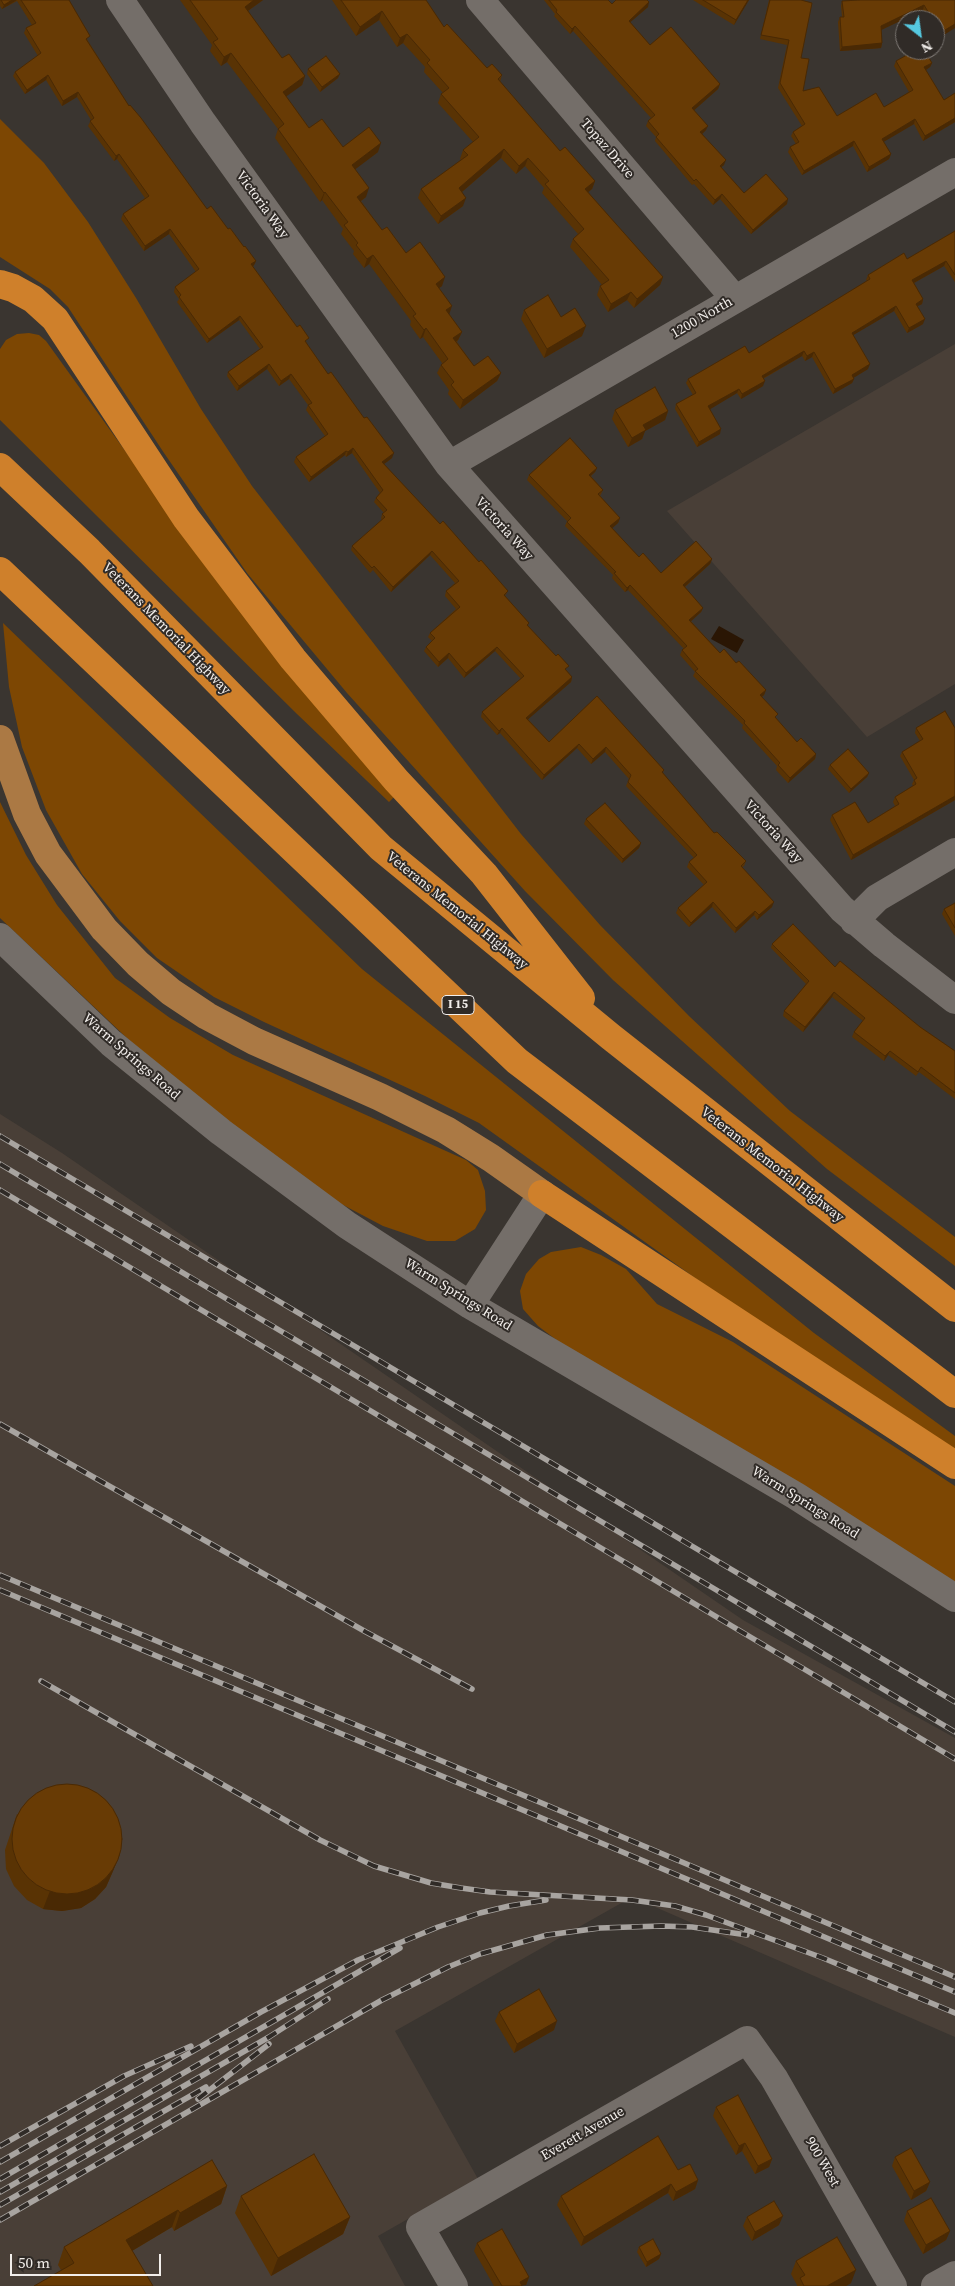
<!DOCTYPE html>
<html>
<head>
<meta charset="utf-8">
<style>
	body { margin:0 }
	#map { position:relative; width:955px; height:2286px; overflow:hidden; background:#3a3530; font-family:"Source Serif 4",serif }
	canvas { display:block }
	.north { position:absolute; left:895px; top:10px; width:50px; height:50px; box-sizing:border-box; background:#302b27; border:1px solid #7e7975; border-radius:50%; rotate:150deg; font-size:14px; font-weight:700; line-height:20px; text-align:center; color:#f2eeeb }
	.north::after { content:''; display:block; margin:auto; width:18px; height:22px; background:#56c9e0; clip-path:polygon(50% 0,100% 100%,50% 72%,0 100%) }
	.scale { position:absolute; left:10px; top:2254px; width:151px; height:22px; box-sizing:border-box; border:2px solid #f2eeeb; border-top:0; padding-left:6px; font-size:15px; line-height:18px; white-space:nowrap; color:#f2eeeb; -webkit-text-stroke:4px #302b27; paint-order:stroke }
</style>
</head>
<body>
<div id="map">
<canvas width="955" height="2286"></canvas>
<div class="north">N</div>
<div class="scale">50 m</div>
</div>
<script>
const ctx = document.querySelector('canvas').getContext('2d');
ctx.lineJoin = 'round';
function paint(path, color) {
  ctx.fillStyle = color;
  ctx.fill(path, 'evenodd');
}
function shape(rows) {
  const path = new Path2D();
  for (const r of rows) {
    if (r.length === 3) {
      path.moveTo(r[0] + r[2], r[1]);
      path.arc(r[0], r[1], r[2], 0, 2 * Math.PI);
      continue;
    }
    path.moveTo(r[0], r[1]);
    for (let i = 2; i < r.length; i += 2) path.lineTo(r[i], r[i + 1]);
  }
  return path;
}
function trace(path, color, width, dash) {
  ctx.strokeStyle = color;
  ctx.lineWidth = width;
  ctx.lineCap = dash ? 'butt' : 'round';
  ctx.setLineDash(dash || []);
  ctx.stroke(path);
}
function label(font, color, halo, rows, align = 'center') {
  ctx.font = font + ' "Source Serif 4",serif';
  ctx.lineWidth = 4;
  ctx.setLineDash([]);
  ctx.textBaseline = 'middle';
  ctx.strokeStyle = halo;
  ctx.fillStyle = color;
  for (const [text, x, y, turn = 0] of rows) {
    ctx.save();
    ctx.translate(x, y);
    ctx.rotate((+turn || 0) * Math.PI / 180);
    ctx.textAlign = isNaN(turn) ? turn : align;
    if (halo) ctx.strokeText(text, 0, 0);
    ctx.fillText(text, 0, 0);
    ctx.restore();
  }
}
paint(shape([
	[955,344,955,684,867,737,667,511],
	[0,1114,62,1153,743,1620,955,1738,955,2037,632,1897,395,2031,478,2179,378,2236,405,2286,0,2286]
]), '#493f37');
paint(shape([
	[0,119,44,163,88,222,136,298,201,409,252,486,521,834,600,925,689,1016,790,1111,955,1237,955,1266,827,1169,613,980,525,891,347,693,247,573,164,453,68,307,50,289,0,257],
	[29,333,39,335,46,341,172,516,398,793,389,802,297,714,0,420,0,349,6,340,17,334],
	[3,623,362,969,814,1333,955,1436,955,1455,730,1303,479,1123,425,1096,264,1022,214,997,157,958,120,921,82,874,46,810,22,747,9,687],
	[0,802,26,855,57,905,115,978,170,1018,233,1055,466,1160,478,1170,485,1191,486,1210,475,1229,455,1241,427,1241,383,1226,328,1197,229,1123,129,1040,0,918],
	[581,1247,601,1255,626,1269,657,1304,733,1342,955,1486,955,1582,567,1348,538,1326,523,1309,520,1291,526,1274,539,1259,551,1252]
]), '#7d4703');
paint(shape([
	[719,626,744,640,737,653,711,639]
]), '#2a1604');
trace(shape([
	[120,0,203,123,449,465,842,909,884,945,955,1000],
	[480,0,735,299],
	[449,465,955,172],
	[854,921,877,898,955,852],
	[0,937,111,1043,221,1132,347,1225,470,1305,796,1496,955,1598],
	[470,1305,542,1194],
	[454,2286,420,2227,747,2040,774,2078,893,2286],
	[935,2286,955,2275]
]), '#746e69', 28);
trace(shape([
	[0,739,27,814,48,854,104,929,138,964,171,992,207,1016,254,1041,380,1097,446,1130,491,1158,542,1194]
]), '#ab7944', 28);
trace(shape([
	[0,284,13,288,33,299,55,319,186,518,293,659,396,780,484,874,581,998],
	[0,467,89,551,381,848,611,1037,955,1308],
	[0,571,517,1061,955,1394],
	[542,1194,955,1465]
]), '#cf802b', 28);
const rail = shape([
	[0,1136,955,1702],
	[0,1164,955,1732],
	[0,1190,955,1759],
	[0,1424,366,1632,472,1689],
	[0,1575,955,1977],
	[0,1590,955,1992],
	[41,1681,320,1840,374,1866,431,1883,461,1888,490,1892,632,1900,675,1906,706,1915,823,1958,955,2013],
	[198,2099,269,2044],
	[0,2146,124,2076,191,2046],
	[0,2162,261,2012,358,1960,438,1927,480,1913,509,1906,546,1900],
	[0,2179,400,1948],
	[0,2192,269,2037,328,1999],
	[0,2205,206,2087],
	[0,2220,382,2000,448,1967,480,1954,547,1935,600,1928,661,1926,692,1927,747,1935]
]);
trace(rail, '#a8a4a0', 5.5);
trace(rail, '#302b27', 4, [11]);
paint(shape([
	[0,0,69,0,88,41,129,106,207,209,228,229,256,261,253,267,307,343,306,343,328,374,392,458,384,464,440,524,508,591,505,596,529,623,528,626,572,677,571,682,528,719,549,742,597,696,664,770,663,773,714,833,746,861,744,866,742,867,772,907,757,920,754,915,735,933,712,907,689,927,676,913,678,908,704,885,687,867,689,862,694,858,626,786,629,779,605,752,591,764,577,748,542,780,500,733,497,735,481,717,482,712,521,679,495,651,464,678,448,658,438,667,424,651,426,647,432,641,428,637,430,633,456,609,445,596,446,591,455,583,430,555,391,592,373,570,370,573,351,550,352,546,382,520,381,519,382,514,384,513,374,502,376,498,380,493,352,453,346,457,345,455,309,482,294,462,296,457,325,436,306,410,308,405,289,379,279,386,267,369,237,391,227,376,228,372,260,349,239,320,207,343,177,302,179,299,174,292,175,287,196,272,169,234,144,251,121,219,123,214,145,198,117,159,114,161,88,126,91,120,77,97,62,106,46,80,25,94,13,76,15,72,38,56,24,33,26,28,32,25,17,1,2,9,0,6],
	[180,0,263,0,248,11,282,58,305,76,302,85,286,96,309,128,343,147,378,152,355,169,366,197,361,201,382,230,442,286,439,288,449,314,462,332,457,342,474,366,501,373,497,381,460,409,448,394,449,390,437,373,442,363,423,337,420,339,410,325,411,321,369,264,364,268,353,254,354,251,341,234,343,229,322,200,320,202,275,138,278,129,227,62,221,66,210,51,212,45],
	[332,0,426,0,444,27,487,68,502,75,500,82,560,151,595,181,592,189,588,192,663,277,660,285,634,308,627,300,608,312,597,295,600,286,602,285,570,247,573,239,578,234,542,193,544,188,525,166,516,174,501,158,462,192,463,206,438,224,418,198,421,189,461,160,460,159,463,150,473,142,438,103,441,94,443,93,424,72,425,67,403,43,397,47,379,20,356,36],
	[544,0,608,0,612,4,648,7,630,22,650,45,720,84,718,89,694,110,706,130,702,134,724,165,721,167,744,193,787,204,751,234,720,199,713,205,694,184,692,185,655,141,656,137,646,126,648,121,651,118,573,31,570,34,554,16,555,14],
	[693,0,749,0,734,25],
	[769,0,801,0,801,58,803,91,837,116,884,107,909,92,894,66,896,61,932,63,930,67,926,70,944,100,955,93,955,122,923,141,914,124,883,142,891,154,889,159,867,172,853,146,802,175,788,152,790,147,796,144,791,136,793,132,802,126,778,88,787,45,760,39],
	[955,0,939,38,935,31,935,20,929,20,923,10,881,30,882,43,881,48,840,51,838,22,840,17,842,17,841,6,842,1],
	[308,69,338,78,320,92,307,74],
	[955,231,955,282,944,266,914,283,923,299,922,304,917,306,923,324,907,333,894,311,853,335,868,369,853,378,854,379,852,383,833,394,812,357,805,361,802,356,763,379,763,386,741,399,737,393,710,409,720,434,697,447,675,409,676,404,693,395,686,383,688,379,749,353,867,281,866,280,868,275,907,259],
	[524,310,561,317,582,336,544,358,521,319],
	[615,410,668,411,665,420,645,431,642,439,628,447,612,419],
	[597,468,595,472,591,476,603,490,600,496,620,518,618,523,612,528,639,557,661,573,712,559,710,564,685,587,703,608,701,612,691,621,720,653,736,663,766,690,764,695,762,697,776,719,797,742,816,754,815,759,788,783,776,770,777,766,742,728,743,725,693,676,695,672,680,655,682,650,684,649,628,590,625,592,612,578,613,575,565,526,567,521,527,480,529,475],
	[945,711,955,800,851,860,830,820,832,815,868,823,895,806,893,802,895,797,913,786,912,784,914,780,900,756,902,752,920,741,915,733,916,728],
	[830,765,869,773,867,777,849,793,828,769],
	[586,819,641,843,639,848,622,863,584,824],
	[955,903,955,936,942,914,944,909],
	[772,944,835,967,955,1051,955,1099,919,1072,916,1076,888,1055,884,1061,852,1037,854,1032,863,1021,832,997,803,1032,783,1016,784,1011,806,984,771,948],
	[17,1814,120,1854,113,1871,106,1887,95,1899,81,1908,62,1911,43,1909,27,1900,14,1886,6,1869,5,1850],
	[499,2012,554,2030,514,2053,495,2021],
	[716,2107,772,2159,769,2167,755,2174,742,2151,736,2155,713,2116],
	[895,2157,930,2182,926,2191,911,2200,892,2166],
	[678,2170,698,2180,695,2189,673,2201,668,2193,581,2246,557,2205,561,2196],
	[227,2186,221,2204,174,2231,172,2227,132,2251,61,2270,58,2265,64,2247],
	[241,2196,350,2217,343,2234,271,2276,235,2213],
	[907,2211,950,2231,946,2240,923,2254,904,2221],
	[747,2217,779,2225,752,2241,743,2226],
	[477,2243,529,2277,526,2285,494,2286,474,2251],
	[639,2247,661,2254,659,2259,646,2267,637,2252],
	[796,2261,851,2283,846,2286,797,2286,797,2285,791,2274]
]), '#593304');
paint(shape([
	[12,0,17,0,2,9,4,5],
	[254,0,263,0,242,15,245,7],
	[748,0,749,0,734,25,736,20],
	[649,2,648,7,627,25,629,21],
	[924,5,923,10,879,31,881,26],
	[382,11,379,20,356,36,360,27],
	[955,24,955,28,939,38,940,33],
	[575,26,573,31,570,34,572,29],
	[407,34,403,43,397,47,400,38],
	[882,43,881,48,840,51,842,47],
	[231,53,227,62,221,66,224,57],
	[932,63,930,67,923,72,924,67],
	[340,74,338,78,320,92,322,87],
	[48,75,46,80,25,94,27,90],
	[305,76,302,85,280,101,283,92],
	[720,84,718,89,691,113,692,108],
	[78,92,77,97,62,106,63,101],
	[955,118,955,122,923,141,925,136],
	[915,119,914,124,880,144,882,139],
	[708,126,706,130,699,137,700,132],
	[854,141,853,146,802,175,804,171],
	[381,143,378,152,349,174,352,165],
	[504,149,501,158,456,197,459,188],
	[119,154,117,159,114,161,116,156],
	[891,154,889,159,867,172,869,167],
	[528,158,525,166,516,174,519,166],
	[726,160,724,165,718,170,720,166],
	[595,181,592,189,582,197,585,189],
	[369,188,366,197,354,206,357,197],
	[325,192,322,200,320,202,324,193],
	[722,194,720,199,713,205,715,200],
	[466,198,463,206,438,224,441,216],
	[788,199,787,204,751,234,753,230],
	[170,229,169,234,144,251,145,246],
	[373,255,369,264,364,268,367,259],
	[256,261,254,265,250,269,251,264],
	[946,261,944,266,910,285,912,280],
	[445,277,442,286,432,293,436,284],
	[663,277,660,285,634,308,637,299],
	[631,292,627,300,608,312,611,304],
	[923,299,922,304,914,308,916,304],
	[452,306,449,315,446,310],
	[896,306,894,311,850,337,852,333],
	[240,316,239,320,207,343,209,339],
	[925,319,923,324,907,333,909,328],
	[586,326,582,336,544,358,547,349],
	[426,328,423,337,420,339,424,330],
	[462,332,458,340,450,346,453,338],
	[804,351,802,356,760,380,762,376],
	[814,352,812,357,805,361,807,356],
	[269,364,267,369,237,391,239,386],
	[870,364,868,369,850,380,852,375],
	[501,373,497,381,460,409,463,400],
	[291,374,289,379,279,386,281,381],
	[854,379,852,383,833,394,835,389],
	[765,381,763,386,741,399,742,394],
	[739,389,737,393,707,411,708,406],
	[668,411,665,420,645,431,642,439,628,447,632,438,643,425],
	[721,429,720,434,697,447,699,442],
	[353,448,352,453,346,457,348,452],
	[346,451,345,455,309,482,311,477],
	[394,453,392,458,380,467,382,462],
	[597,468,595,472,587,479,589,475],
	[620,518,618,523,609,531,610,526],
	[432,551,430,555,391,592,393,587],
	[712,559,710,564,681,590,683,585],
	[630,585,628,590,625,592,627,588],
	[703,608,701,612,688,624,689,620],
	[497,647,495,651,464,678,466,673],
	[449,653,448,658,438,667,439,662],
	[572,677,571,682,525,722,526,718],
	[766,690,764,695,758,700,760,695],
	[502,728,500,733,497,735,499,731],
	[579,744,577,748,542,780,544,775],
	[606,747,605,752,591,764,593,759],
	[816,754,815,759,788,783,790,778],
	[869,773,867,777,849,793,851,789],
	[955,796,955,800,851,860,853,855],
	[641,843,639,848,622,863,623,859],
	[713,902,712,907,689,927,691,923],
	[774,902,772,907,757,920,759,915],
	[755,911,754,915,735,933,736,928],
	[834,992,832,997,803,1032,805,1027],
	[890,1051,888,1055,884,1061,885,1056],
	[120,1854,113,1871,106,1887,95,1899,81,1908,62,1911,43,1909,50,1891],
	[557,2021,554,2030,514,2053,517,2044],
	[745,2143,742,2151,736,2155,739,2146],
	[772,2159,769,2167,755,2174,758,2166],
	[698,2180,695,2189,673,2201,676,2192],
	[930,2182,926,2191,911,2200,914,2191],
	[671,2184,668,2193,581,2246,584,2237],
	[227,2186,221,2204,174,2231,180,2213],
	[178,2210,172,2227,120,2258,126,2240],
	[783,2216,779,2225,752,2241,755,2232],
	[350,2217,343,2234,271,2276,278,2258],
	[950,2231,946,2240,923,2254,926,2245],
	[661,2254,659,2259,646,2267,647,2262],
	[856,2270,851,2283,846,2286,827,2286],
	[529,2277,526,2285,518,2286,520,2282]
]), '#492904');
const building = shape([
	[1,0,12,0,4,5,1,0],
	[21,0,69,0,90,36,86,39,129,106,130,105,141,118,207,209,211,206,228,229,230,228,244,247,245,246,256,261,251,264,297,327,300,325,309,338,305,341,328,374,331,372,364,418,367,417,394,453,382,462,440,524,443,521,479,562,481,560,508,591,504,595,529,623,527,625,556,656,558,654,569,666,565,669,572,677,526,718,549,742,597,696,664,770,662,772,714,833,717,832,746,861,741,866,774,902,759,915,755,911,736,928,713,902,691,923,678,908,707,882,689,862,697,855,628,782,631,775,606,747,593,759,579,744,544,775,502,728,499,731,482,712,524,676,497,647,466,673,449,653,439,662,426,647,435,638,430,633,460,607,446,591,459,581,432,551,393,587,374,566,372,568,352,546,385,517,382,514,387,510,376,498,383,490,353,448,348,452,346,451,311,477,296,457,328,434,308,405,312,403,291,374,281,381,269,364,239,386,228,372,263,347,240,316,209,339,179,297,181,295,175,287,199,269,170,229,145,246,123,214,149,196,119,154,116,156,90,121,94,118,78,92,63,101,48,75,27,90,15,72,41,53,26,28,36,23,21,0],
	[190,0,254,0,245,7,282,58,289,54,305,76,283,92,309,128,322,119,343,147,369,127,381,143,352,165,369,188,357,197,382,230,387,227,406,253,420,242,445,277,436,284,452,306,446,310,462,332,453,338,474,366,488,356,501,373,463,400,451,385,454,382,441,365,448,359,426,328,424,330,413,316,416,314,373,255,367,259,356,245,358,243,344,225,348,222,325,192,324,193,278,129,284,124,231,53,224,57,213,42,218,39,190,0],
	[341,0,426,0,444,27,447,24,487,68,492,64,502,75,498,79,560,151,565,147,595,181,585,189,663,277,637,299,631,292,611,304,600,286,609,280,573,239,584,229,545,184,549,181,528,158,519,166,504,149,459,188,466,198,441,216,421,189,468,155,463,150,479,137,441,94,449,88,427,63,430,60,407,34,400,38,382,11,360,27,341,0],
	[549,0,608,0,612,4,616,0,647,0,649,2,629,21,650,45,671,27,720,84,692,108,708,126,700,132,726,160,720,166,744,193,766,174,788,199,753,230,722,194,715,200,696,179,694,181,656,137,659,134,648,121,655,115,575,26,572,29,556,12,557,10,549,0],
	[703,0,748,0,736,20,703,0],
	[770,0,801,0,812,3,801,58,809,59,803,91,819,87,837,116,876,93,884,107,913,90,896,61,916,50,924,50,932,63,924,67,944,100,955,93,955,118,925,136,915,119,882,139,891,154,869,167,854,141,804,171,790,147,799,142,793,132,805,124,780,83,789,40,761,35,770,0],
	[859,0,955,0,955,24,940,33,935,24,935,20,933,20,924,5,881,26,882,43,842,47,840,17,844,17,842,1,859,0],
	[326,56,340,74,322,87,308,69,326,56],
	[955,231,955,275,946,261,912,280,923,299,916,304,925,319,909,328,896,306,852,333,870,364,852,375,854,379,835,389,814,352,807,356,804,351,762,376,765,381,742,394,739,389,708,406,721,429,699,442,676,404,696,393,688,379,745,346,749,353,870,279,868,275,904,253,907,259,955,231],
	[548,295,561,317,575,308,586,326,547,349,524,310,548,295],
	[655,387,668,411,643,425,646,430,632,438,615,410,655,387],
	[570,438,597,468,589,475,603,490,598,494,620,518,610,526,639,557,643,553,661,573,696,541,712,559,683,585,703,608,689,620,720,653,724,649,736,663,739,661,766,690,760,695,778,714,775,717,797,742,801,738,816,754,790,778,778,765,780,763,744,723,745,721,695,671,698,669,682,650,687,646,630,585,627,588,614,573,616,572,567,522,571,518,529,475,570,438],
	[945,711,955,728,955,796,853,855,832,815,855,802,868,823,899,804,895,797,916,784,914,780,917,778,902,752,923,739,916,728,945,711],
	[848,749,869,773,851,789,830,765,848,749],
	[605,803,641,843,623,859,586,819,605,803],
	[955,903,955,928,944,909,955,903],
	[793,924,835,967,840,961,920,1027,955,1051,955,1093,921,1067,918,1072,890,1051,885,1056,854,1032,865,1018,834,992,805,1027,784,1011,809,981,772,944,793,924],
	[67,1839,55],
	[539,1989,557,2021,517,2044,499,2012,539,1989],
	[738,2095,772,2159,758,2166,745,2143,739,2146,716,2107,738,2095],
	[658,2136,678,2170,690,2164,698,2180,676,2192,671,2184,584,2237,561,2196,658,2136],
	[911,2148,930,2182,914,2191,895,2157,911,2148],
	[314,2154,350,2217,278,2258,241,2196,314,2154],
	[212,2160,227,2186,180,2213,178,2210,126,2240,153,2286,34,2286,74,2263,64,2247,212,2160],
	[931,2198,950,2231,926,2245,907,2211,931,2198],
	[774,2201,783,2216,755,2232,747,2217,774,2201],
	[502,2229,529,2277,520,2282,522,2286,502,2286,477,2243,502,2229],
	[837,2237,856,2270,827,2286,804,2286,800,2278,805,2275,796,2261,837,2237],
	[653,2239,661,2254,647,2262,639,2247,653,2239]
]);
paint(building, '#683b05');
trace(building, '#492904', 1);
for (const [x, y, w] of [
	[458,1005,32]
]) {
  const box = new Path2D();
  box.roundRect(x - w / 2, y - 9.5, w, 19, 4);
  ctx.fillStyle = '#302b27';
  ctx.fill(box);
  trace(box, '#f2eeeb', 1);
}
label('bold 12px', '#f2eeeb', null, [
	["I 15",458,1005]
]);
label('14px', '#f2eeeb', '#302b27', [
	["Topaz Drive",607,149,49],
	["Victoria Way",262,205,54],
	["1200 North",702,318,-30],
	["Victoria Way",504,529,48],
	["Veterans Memorial Highway",166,629,46],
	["Victoria Way",773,832,48],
	["Veterans Memorial Highway",457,911,39],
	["Warm Springs Road",131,1057,41],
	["Veterans Memorial Highway",772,1165,38],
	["Warm Springs Road",458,1295,32],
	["Warm Springs Road",805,1503,32],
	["Everett Avenue",583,2134,-30],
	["900 West",822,2162,60]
]);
</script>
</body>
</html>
